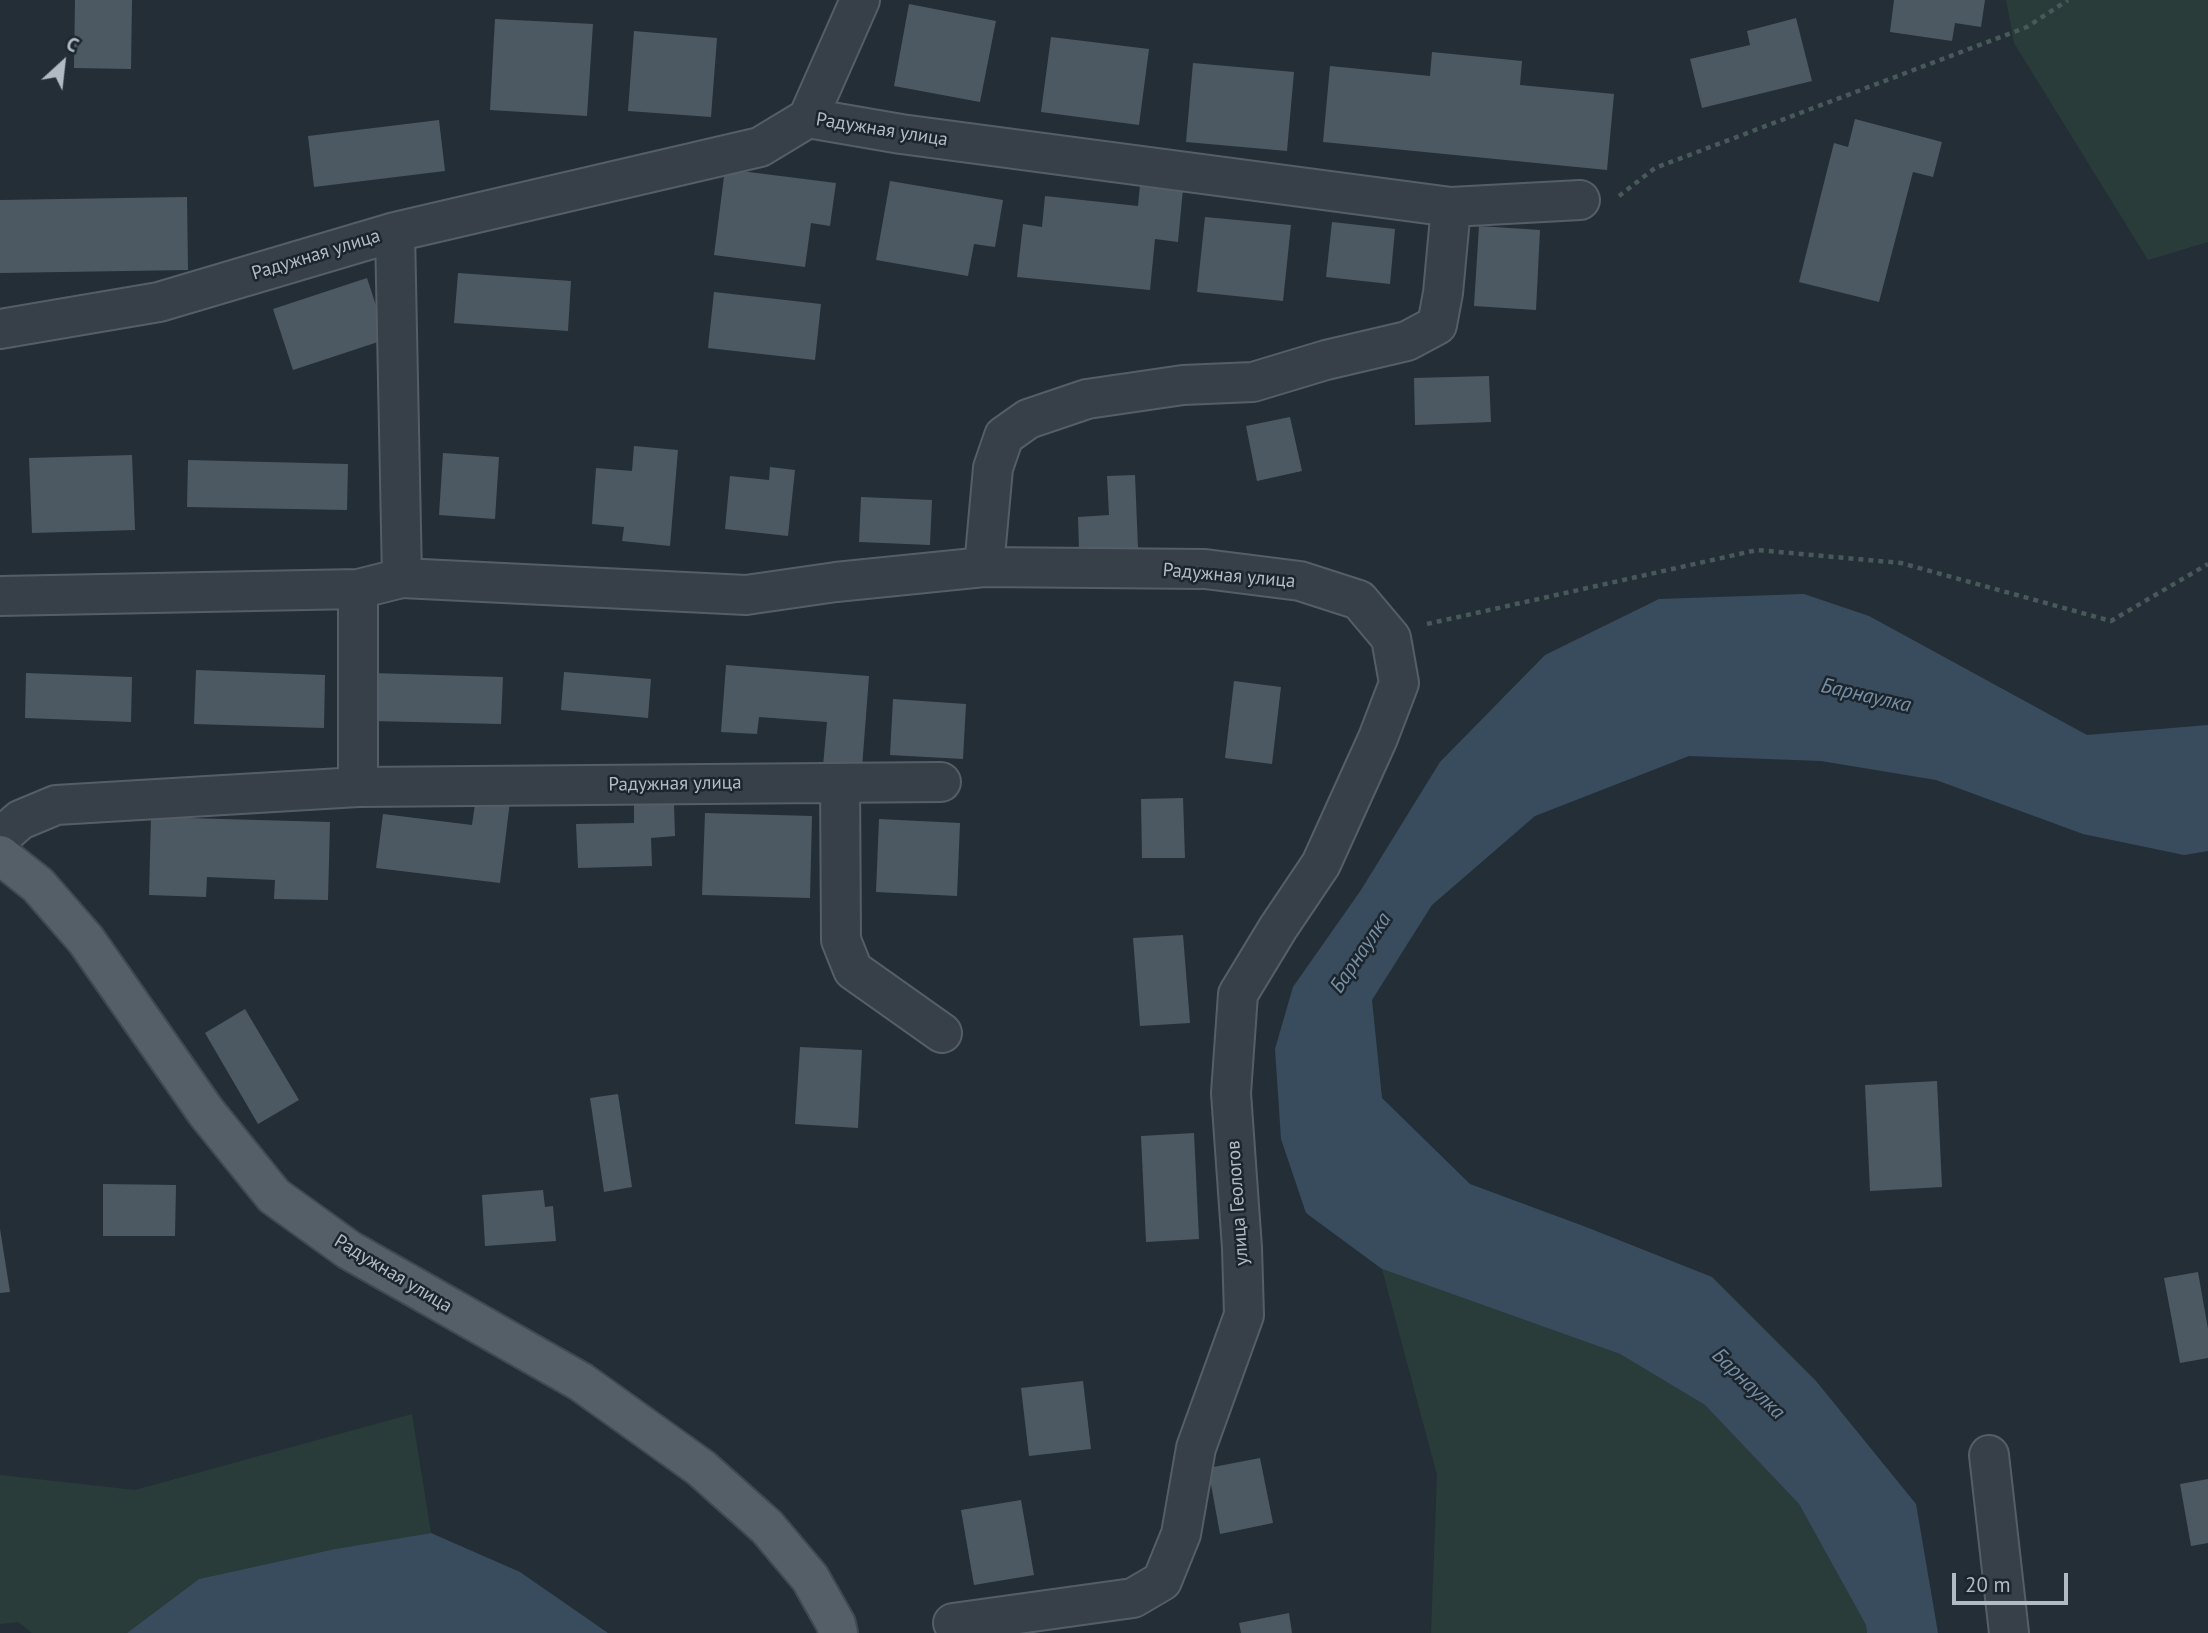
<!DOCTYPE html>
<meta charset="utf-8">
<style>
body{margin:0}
#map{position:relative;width:2208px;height:1633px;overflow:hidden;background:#242e37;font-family:"PT Sans",sans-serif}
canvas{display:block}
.north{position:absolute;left:28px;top:28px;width:70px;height:70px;-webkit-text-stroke:5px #1c252d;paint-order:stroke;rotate:27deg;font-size:19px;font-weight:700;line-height:28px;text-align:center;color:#b2bbc4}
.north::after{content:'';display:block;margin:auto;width:24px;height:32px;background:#b2bbc4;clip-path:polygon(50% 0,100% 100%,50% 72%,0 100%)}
.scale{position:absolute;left:1952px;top:1573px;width:116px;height:32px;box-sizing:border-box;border:4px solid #b2bbc4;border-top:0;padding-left:9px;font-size:21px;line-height:24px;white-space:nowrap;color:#b2bbc4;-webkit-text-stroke:5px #1c252d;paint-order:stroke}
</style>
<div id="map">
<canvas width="2208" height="1633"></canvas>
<div class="north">С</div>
<div class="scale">20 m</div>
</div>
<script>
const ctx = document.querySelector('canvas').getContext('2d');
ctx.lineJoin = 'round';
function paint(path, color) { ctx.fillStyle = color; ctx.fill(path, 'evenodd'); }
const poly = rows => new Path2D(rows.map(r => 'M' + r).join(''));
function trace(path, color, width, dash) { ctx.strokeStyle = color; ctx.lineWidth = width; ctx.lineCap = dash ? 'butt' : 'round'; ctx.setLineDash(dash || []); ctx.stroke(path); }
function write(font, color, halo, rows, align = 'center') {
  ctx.font = font + ' "PT Sans",sans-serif'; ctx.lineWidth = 5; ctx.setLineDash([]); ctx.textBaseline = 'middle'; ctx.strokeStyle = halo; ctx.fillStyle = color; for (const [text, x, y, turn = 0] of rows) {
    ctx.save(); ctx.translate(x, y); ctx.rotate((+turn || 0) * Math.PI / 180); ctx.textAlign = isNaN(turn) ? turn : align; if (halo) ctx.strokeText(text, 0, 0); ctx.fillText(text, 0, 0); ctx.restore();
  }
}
paint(poly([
 [2006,0,2208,0,2208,242,2148,260,2014,43],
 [1382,1269,1620,1354,1705,1405,1799,1504,1866,1625,1867,1633,1431,1633,1437,1475],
 [412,1414,431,1533,335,1549,199,1579,127,1633,32,1633,18,1622,0,1624,0,1475,135,1490]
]), '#293c3a');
paint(poly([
 [1804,594,1869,616,2087,735,2208,725,2208,851,2184,855,2083,834,1936,780,1821,761,1689,756,1535,816,1432,905,1372,1000,1382,1098,1470,1184,1586,1227,1712,1277,1816,1381,1916,1504,1938,1633,1867,1633,1866,1625,1799,1504,1705,1405,1620,1354,1382,1269,1306,1213,1281,1139,1275,1049,1293,987,1361,890,1440,762,1545,655,1659,599],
 [431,1533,520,1572,608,1633,127,1633,199,1579,335,1549]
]), '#394c5d');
paint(poly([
 [75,0,132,0,131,69,74,68],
 [1894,0,1985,0,1981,27,1955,23,1952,41,1890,32],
 [909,4,996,21,980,102,894,86],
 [1796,18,1812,81,1702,108,1690,59,1750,45,1747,31],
 [495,19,593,24,587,116,490,110],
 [634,31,717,38,711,117,628,111],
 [1051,37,1149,49,1139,125,1041,112],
 [1432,52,1522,61,1520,85,1614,94,1607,170,1323,142,1330,66,1430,76],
 [1193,63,1294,72,1287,151,1186,142],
 [1855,119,1942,142,1933,177,1913,172,1879,302,1799,282,1834,143,1848,147],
 [439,120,445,171,314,187,308,136],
 [725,169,836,183,830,226,811,223,805,267,714,255],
 [890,181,1003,200,995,247,974,244,968,276,876,260],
 [1140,185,1183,189,1178,242,1155,239,1150,290,1017,277,1023,224,1042,227,1045,196,1138,206],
 [187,197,188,270,0,273,0,200],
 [1205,217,1291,225,1283,301,1197,292],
 [1332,222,1395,229,1390,284,1326,277],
 [1479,226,1540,230,1536,310,1474,306],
 [458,273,571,281,568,331,454,323],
 [367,278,387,339,293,370,273,309],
 [714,292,821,304,815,360,708,348],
 [1489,376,1491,422,1415,425,1414,378],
 [1290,417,1302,471,1257,481,1246,426],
 [634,446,678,450,670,546,622,541,624,527,592,524,596,468,632,471],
 [443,453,499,457,495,519,439,515],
 [132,455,135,530,32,533,29,458],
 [188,460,348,464,347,510,187,507],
 [770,467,795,470,788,536,725,529,730,476,769,480],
 [1135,475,1138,548,1079,549,1078,517,1109,515,1107,476],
 [861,497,932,500,930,545,859,542],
 [726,665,869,676,862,768,823,766,827,722,759,717,757,734,721,732],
 [196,670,325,675,324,728,194,724],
 [564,672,651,679,648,718,561,710],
 [26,673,132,677,131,722,25,718],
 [372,673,503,677,501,724,371,721],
 [1234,681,1281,687,1272,764,1225,758],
 [893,699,966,704,963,759,890,755],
 [476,797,510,801,500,883,376,868,383,814,472,825],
 [1183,798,1185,858,1142,858,1141,799],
 [674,804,675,836,651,838,652,866,578,868,576,824,634,823,634,805],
 [705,813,812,816,810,898,702,895],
 [151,817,330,822,328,900,274,899,275,880,207,877,206,897,149,895],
 [879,819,960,823,957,896,876,892],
 [1183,935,1190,1023,1140,1026,1133,938],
 [245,1009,299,1100,258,1124,205,1033],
 [800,1047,862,1050,858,1128,795,1124],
 [1937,1081,1942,1187,1870,1191,1865,1085],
 [618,1094,632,1187,604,1192,590,1098],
 [1194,1133,1199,1239,1146,1242,1141,1136],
 [103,1184,176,1185,175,1236,103,1236],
 [543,1190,545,1207,553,1206,556,1241,485,1246,482,1195],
 [0,1229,10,1292,0,1293],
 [2198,1272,2208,1329,2208,1358,2180,1363,2164,1278],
 [1083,1381,1091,1449,1029,1456,1021,1388],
 [1260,1458,1273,1523,1220,1534,1208,1468],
 [2208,1479,2208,1543,2191,1546,2180,1484],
 [1021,1500,1034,1575,974,1585,961,1510],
 [1289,1613,1292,1633,1241,1633,1239,1623]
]), '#4c5963');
const minor = poly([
 [808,118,860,0],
 [395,232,402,578],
 [0,329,159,302,395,232,760,147,808,118,901,134,1451,207,1580,200],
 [984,567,993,468,1004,436,1028,419,1087,399,1183,385,1253,382,1326,360,1407,341,1437,325,1443,293,1451,207],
 [0,596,358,589,402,578,746,595,836,582,984,567,1205,569,1300,581,1359,600,1391,638,1399,683,1378,738,1321,864,1278,928,1238,994,1231,1093,1242,1248,1244,1315,1196,1448,1181,1534,1162,1581,1133,1598,953,1623],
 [840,783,841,940,853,970,942,1033],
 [358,787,358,589],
 [0,838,20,820,56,805,358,787,941,782],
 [1989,1455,2009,1633]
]);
const major = poly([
 [0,855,38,885,86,940,206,1112,274,1196,349,1250,581,1382,701,1468,767,1527,810,1578,836,1624,838,1633]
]);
trace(minor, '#555e66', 42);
trace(major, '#404951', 42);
trace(poly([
 [1619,196,1655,168,2027,27,2068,0],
 [1427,624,1757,550,1901,563,2111,621,2208,564]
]), '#475959', 4.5, [5, 5]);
trace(minor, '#374048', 38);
trace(major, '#555f68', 38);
write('19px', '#b2bbc4', '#1c252d', [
 ["Радужная улица",882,130,9],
 ["Радужная улица",316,255,-17],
 ["Радужная улица",1229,576,5],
 ["Радужная улица",675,784,-1],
 ["улица Геологов",1238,1203,-94],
 ["Радужная улица",393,1274,31]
]);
write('italic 21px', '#768fa4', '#1c252d', [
 ["Барнаулка",1866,696,13],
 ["Барнаулка",1361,953,-56],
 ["Барнаулка",1748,1384,44]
]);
</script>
